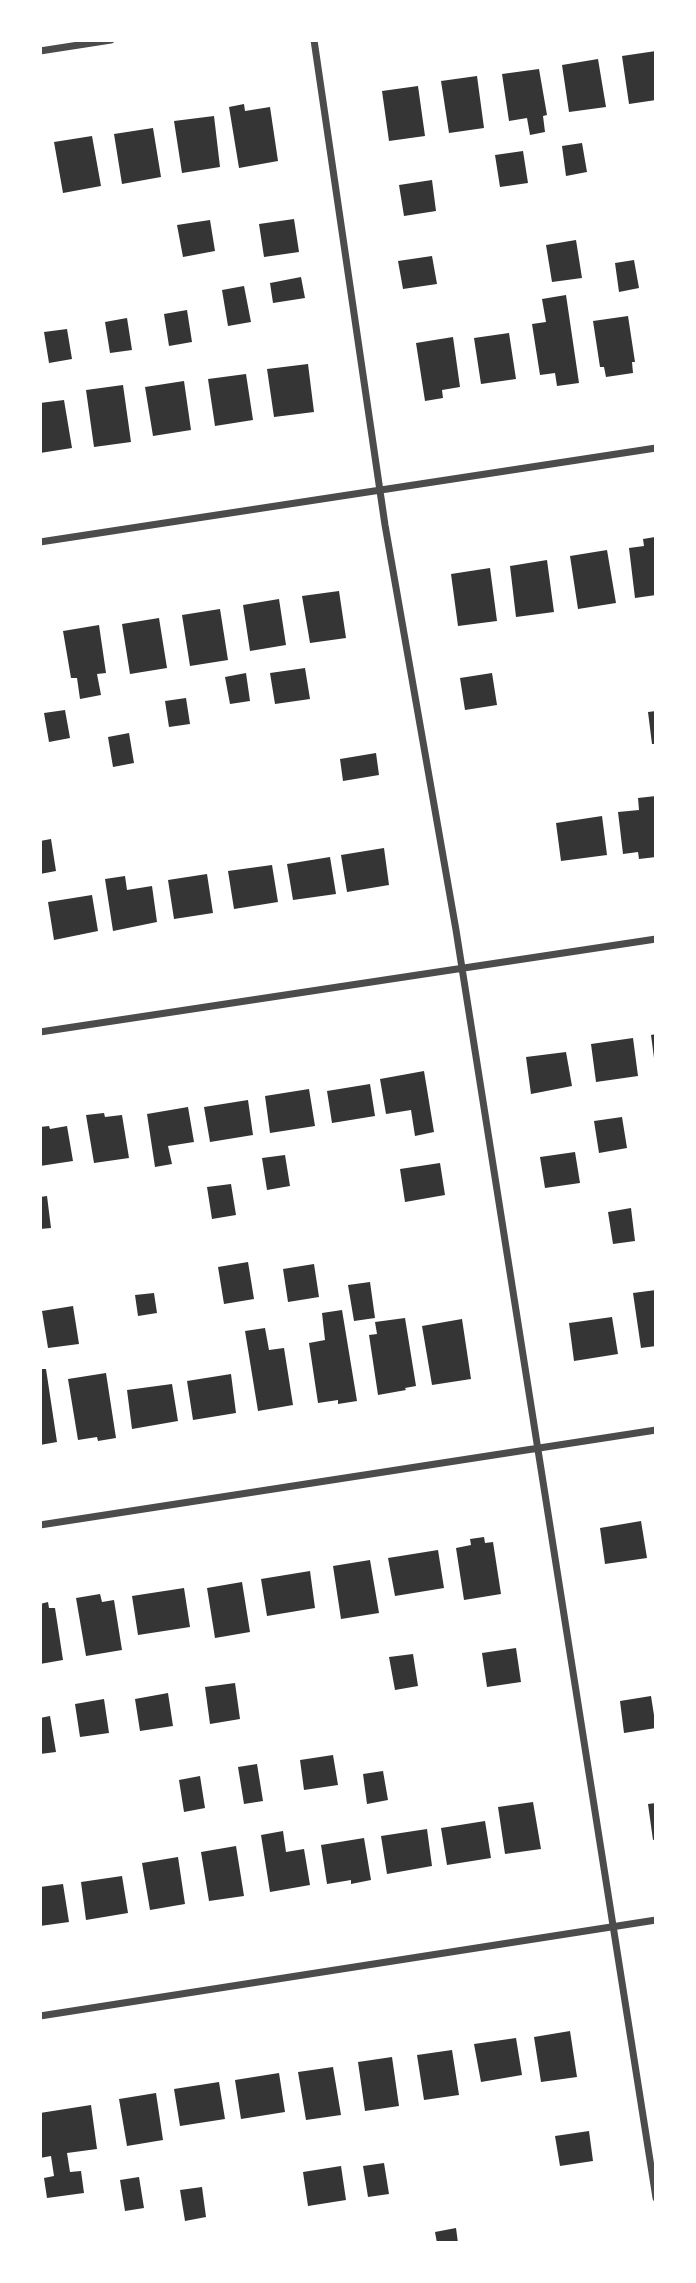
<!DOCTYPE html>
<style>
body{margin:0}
#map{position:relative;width:696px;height:2283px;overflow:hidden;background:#fff;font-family:Lato,sans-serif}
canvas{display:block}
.frame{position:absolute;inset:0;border:42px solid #fff;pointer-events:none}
</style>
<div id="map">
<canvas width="696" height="2283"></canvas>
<div class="frame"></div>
</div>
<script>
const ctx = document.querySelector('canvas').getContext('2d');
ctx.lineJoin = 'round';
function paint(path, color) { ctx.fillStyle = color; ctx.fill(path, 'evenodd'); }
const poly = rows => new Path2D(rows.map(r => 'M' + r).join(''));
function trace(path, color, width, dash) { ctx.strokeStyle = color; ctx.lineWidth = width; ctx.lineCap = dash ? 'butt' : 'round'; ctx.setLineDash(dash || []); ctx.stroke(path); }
paint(poly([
 [656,51,656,100,629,104,622,56],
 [598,59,606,107,569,112,562,65],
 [539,69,547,115,543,116,545,132,530,135,527,118,509,121,502,74],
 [477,76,484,128,449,133,441,81],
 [418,86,425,136,389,141,382,91],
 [244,104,245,111,270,107,278,161,239,168,229,107],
 [214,116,220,167,182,173,174,121],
 [153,128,161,177,122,184,114,134],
 [92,136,101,186,63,193,54,142],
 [582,143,587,172,566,176,562,146],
 [523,151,528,183,500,187,495,155],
 [432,180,436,211,404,216,399,185],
 [294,219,299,252,264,257,259,224],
 [210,220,215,251,183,257,177,225],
 [576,240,582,278,552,282,546,245],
 [432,256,437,284,403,289,398,261],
 [634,260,639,288,619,292,615,263],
 [301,277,305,298,273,303,270,283],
 [244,286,251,322,228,326,222,290],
 [566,295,579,383,557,386,555,373,540,375,532,324,546,322,542,299],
 [187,310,192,342,169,346,164,314],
 [628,316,635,362,632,362,633,373,606,377,604,367,600,367,593,321],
 [127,318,132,350,110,353,105,322],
 [67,329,72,359,49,363,44,332],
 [509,333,516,379,481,384,474,338],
 [453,337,460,387,442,390,443,398,425,401,416,343],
 [308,364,314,412,274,417,267,369],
 [246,374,253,420,215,426,208,379],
 [184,381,191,430,153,436,145,387],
 [123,385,131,442,94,447,86,390],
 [64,400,72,448,40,453,40,403],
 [655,537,656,595,635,598,629,548,644,546,643,539],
 [607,550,616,603,578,609,570,556],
 [547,560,554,612,516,617,510,566],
 [490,568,497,621,458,626,451,574],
 [339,591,346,638,310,643,302,596],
 [279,599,286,645,250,651,243,605],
 [220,609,228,660,190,666,182,615],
 [159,618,167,668,130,674,122,624],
 [99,625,106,673,97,674,101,695,80,699,77,678,71,678,63,631],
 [305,668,310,699,275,704,270,673],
 [246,673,250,701,230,704,225,677],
 [492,673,497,705,465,710,460,678],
 [186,698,190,724,169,727,165,701],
 [65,710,70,738,49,742,44,713],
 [656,711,656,744,652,744,648,712],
 [129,733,134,763,113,767,108,737],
 [376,753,379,775,343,781,340,759],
 [656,796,656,857,639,859,638,852,623,854,618,812,639,810,638,798],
 [602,816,607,855,561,861,556,823],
 [51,839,56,871,40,874,40,841],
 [384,848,389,885,347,892,341,855],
 [330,857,336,894,293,900,287,864],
 [272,865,278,902,234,909,228,871],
 [207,874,213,913,174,919,168,880],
 [125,876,127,890,152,886,157,922,113,931,105,879],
 [92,895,98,931,54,940,48,902],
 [656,1034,656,1058,654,1058,651,1035],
 [633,1038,638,1076,596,1082,591,1044],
 [566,1052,572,1086,531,1094,526,1057],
 [424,1071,434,1132,415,1136,411,1110,386,1114,380,1079],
 [370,1084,375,1116,332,1123,327,1091],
 [309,1089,315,1126,270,1133,265,1096],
 [248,1100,253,1135,210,1142,204,1107],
 [188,1107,194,1142,168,1146,172,1164,155,1167,147,1114],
 [104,1113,105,1117,122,1115,129,1158,94,1163,86,1115],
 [622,1117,627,1148,599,1153,594,1121],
 [49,1126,50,1129,67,1126,73,1161,40,1166,40,1127],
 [575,1152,580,1183,545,1188,540,1157],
 [285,1155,290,1186,267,1190,262,1158],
 [440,1163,445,1195,405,1202,400,1169],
 [231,1184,236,1215,212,1219,207,1187],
 [47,1196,51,1228,40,1229,40,1197],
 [631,1208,635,1241,613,1244,608,1212],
 [248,1262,254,1299,224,1304,218,1267],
 [314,1264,319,1297,288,1302,283,1269],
 [370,1282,375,1318,354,1321,348,1285],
 [656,1290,656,1346,641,1348,633,1293],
 [154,1293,157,1313,138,1316,135,1295],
 [73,1306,79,1344,48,1348,42,1311],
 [342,1310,357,1401,338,1404,338,1400,318,1403,309,1343,325,1340,322,1313],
 [612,1317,618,1354,574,1361,569,1323],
 [405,1318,416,1386,405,1388,406,1390,378,1395,369,1335,377,1334,375,1322],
 [462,1319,471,1379,432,1385,422,1326],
 [265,1328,269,1350,284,1348,293,1405,258,1411,245,1331],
 [40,1369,46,1369,57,1442,40,1445],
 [106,1373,116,1438,98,1441,97,1437,78,1440,68,1379],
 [231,1374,236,1413,193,1420,187,1381],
 [172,1384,178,1421,132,1429,127,1390],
 [641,1521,647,1558,605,1564,600,1528],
 [484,1537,485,1543,493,1542,501,1594,464,1600,456,1548,471,1545,470,1539],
 [438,1550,444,1588,395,1596,388,1558],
 [370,1560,379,1613,341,1619,333,1566],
 [310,1571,315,1608,267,1616,261,1579],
 [242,1582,250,1632,215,1638,207,1588],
 [184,1588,190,1627,138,1635,132,1596],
 [100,1594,102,1602,114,1600,122,1650,86,1656,76,1598],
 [48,1602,49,1608,55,1608,63,1660,40,1664,40,1604],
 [516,1648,521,1682,487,1687,482,1653],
 [413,1654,418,1686,395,1690,389,1657],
 [235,1683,240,1719,210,1724,205,1687],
 [168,1693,173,1726,140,1731,135,1699],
 [651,1696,656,1728,624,1733,620,1701],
 [104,1699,109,1733,80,1737,75,1704],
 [50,1716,56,1752,40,1754,40,1718],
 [333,1755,338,1785,304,1790,300,1760],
 [257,1764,263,1801,244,1804,238,1767],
 [383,1771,388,1800,367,1804,363,1774],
 [200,1776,205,1808,184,1812,179,1780],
 [533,1802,541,1849,505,1854,498,1807],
 [656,1803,656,1839,653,1840,648,1804],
 [485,1821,491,1858,447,1865,441,1828],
 [427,1829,432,1866,387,1874,381,1836],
 [283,1831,286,1852,304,1849,310,1885,270,1892,261,1835],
 [364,1838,371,1880,351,1884,351,1880,327,1884,321,1845],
 [236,1846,244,1896,209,1901,201,1852],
 [178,1857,185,1904,150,1910,142,1863],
 [122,1876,128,1913,86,1920,81,1882],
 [63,1884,69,1922,40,1926,40,1887],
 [570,2031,577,2077,541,2082,534,2037],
 [516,2038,522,2075,481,2082,474,2044],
 [452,2050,459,2095,424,2100,417,2055],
 [392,2057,399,2106,365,2111,358,2062],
 [333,2067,341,2115,306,2120,298,2072],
 [279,2073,285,2112,241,2119,235,2080],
 [219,2082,225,2119,180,2126,174,2089],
 [156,2093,163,2140,127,2146,119,2099],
 [91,2105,97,2149,67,2153,70,2172,81,2171,84,2193,47,2198,44,2178,54,2176,51,2156,40,2158,40,2113],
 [589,2131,593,2161,560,2166,555,2136],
 [384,2163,389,2194,368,2197,363,2166],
 [341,2166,346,2200,308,2206,303,2172],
 [139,2177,144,2208,125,2211,120,2180],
 [202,2187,206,2217,185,2221,180,2190],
 [456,2228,458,2243,437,2243,435,2232]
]), '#353535');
trace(poly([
 [314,40,385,525,456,930,656,2198],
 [40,51,111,40],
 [40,542,656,448],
 [40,1032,656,939],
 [40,1525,656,1430],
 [40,2016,656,1920]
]), '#4c4c4c', 7);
</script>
